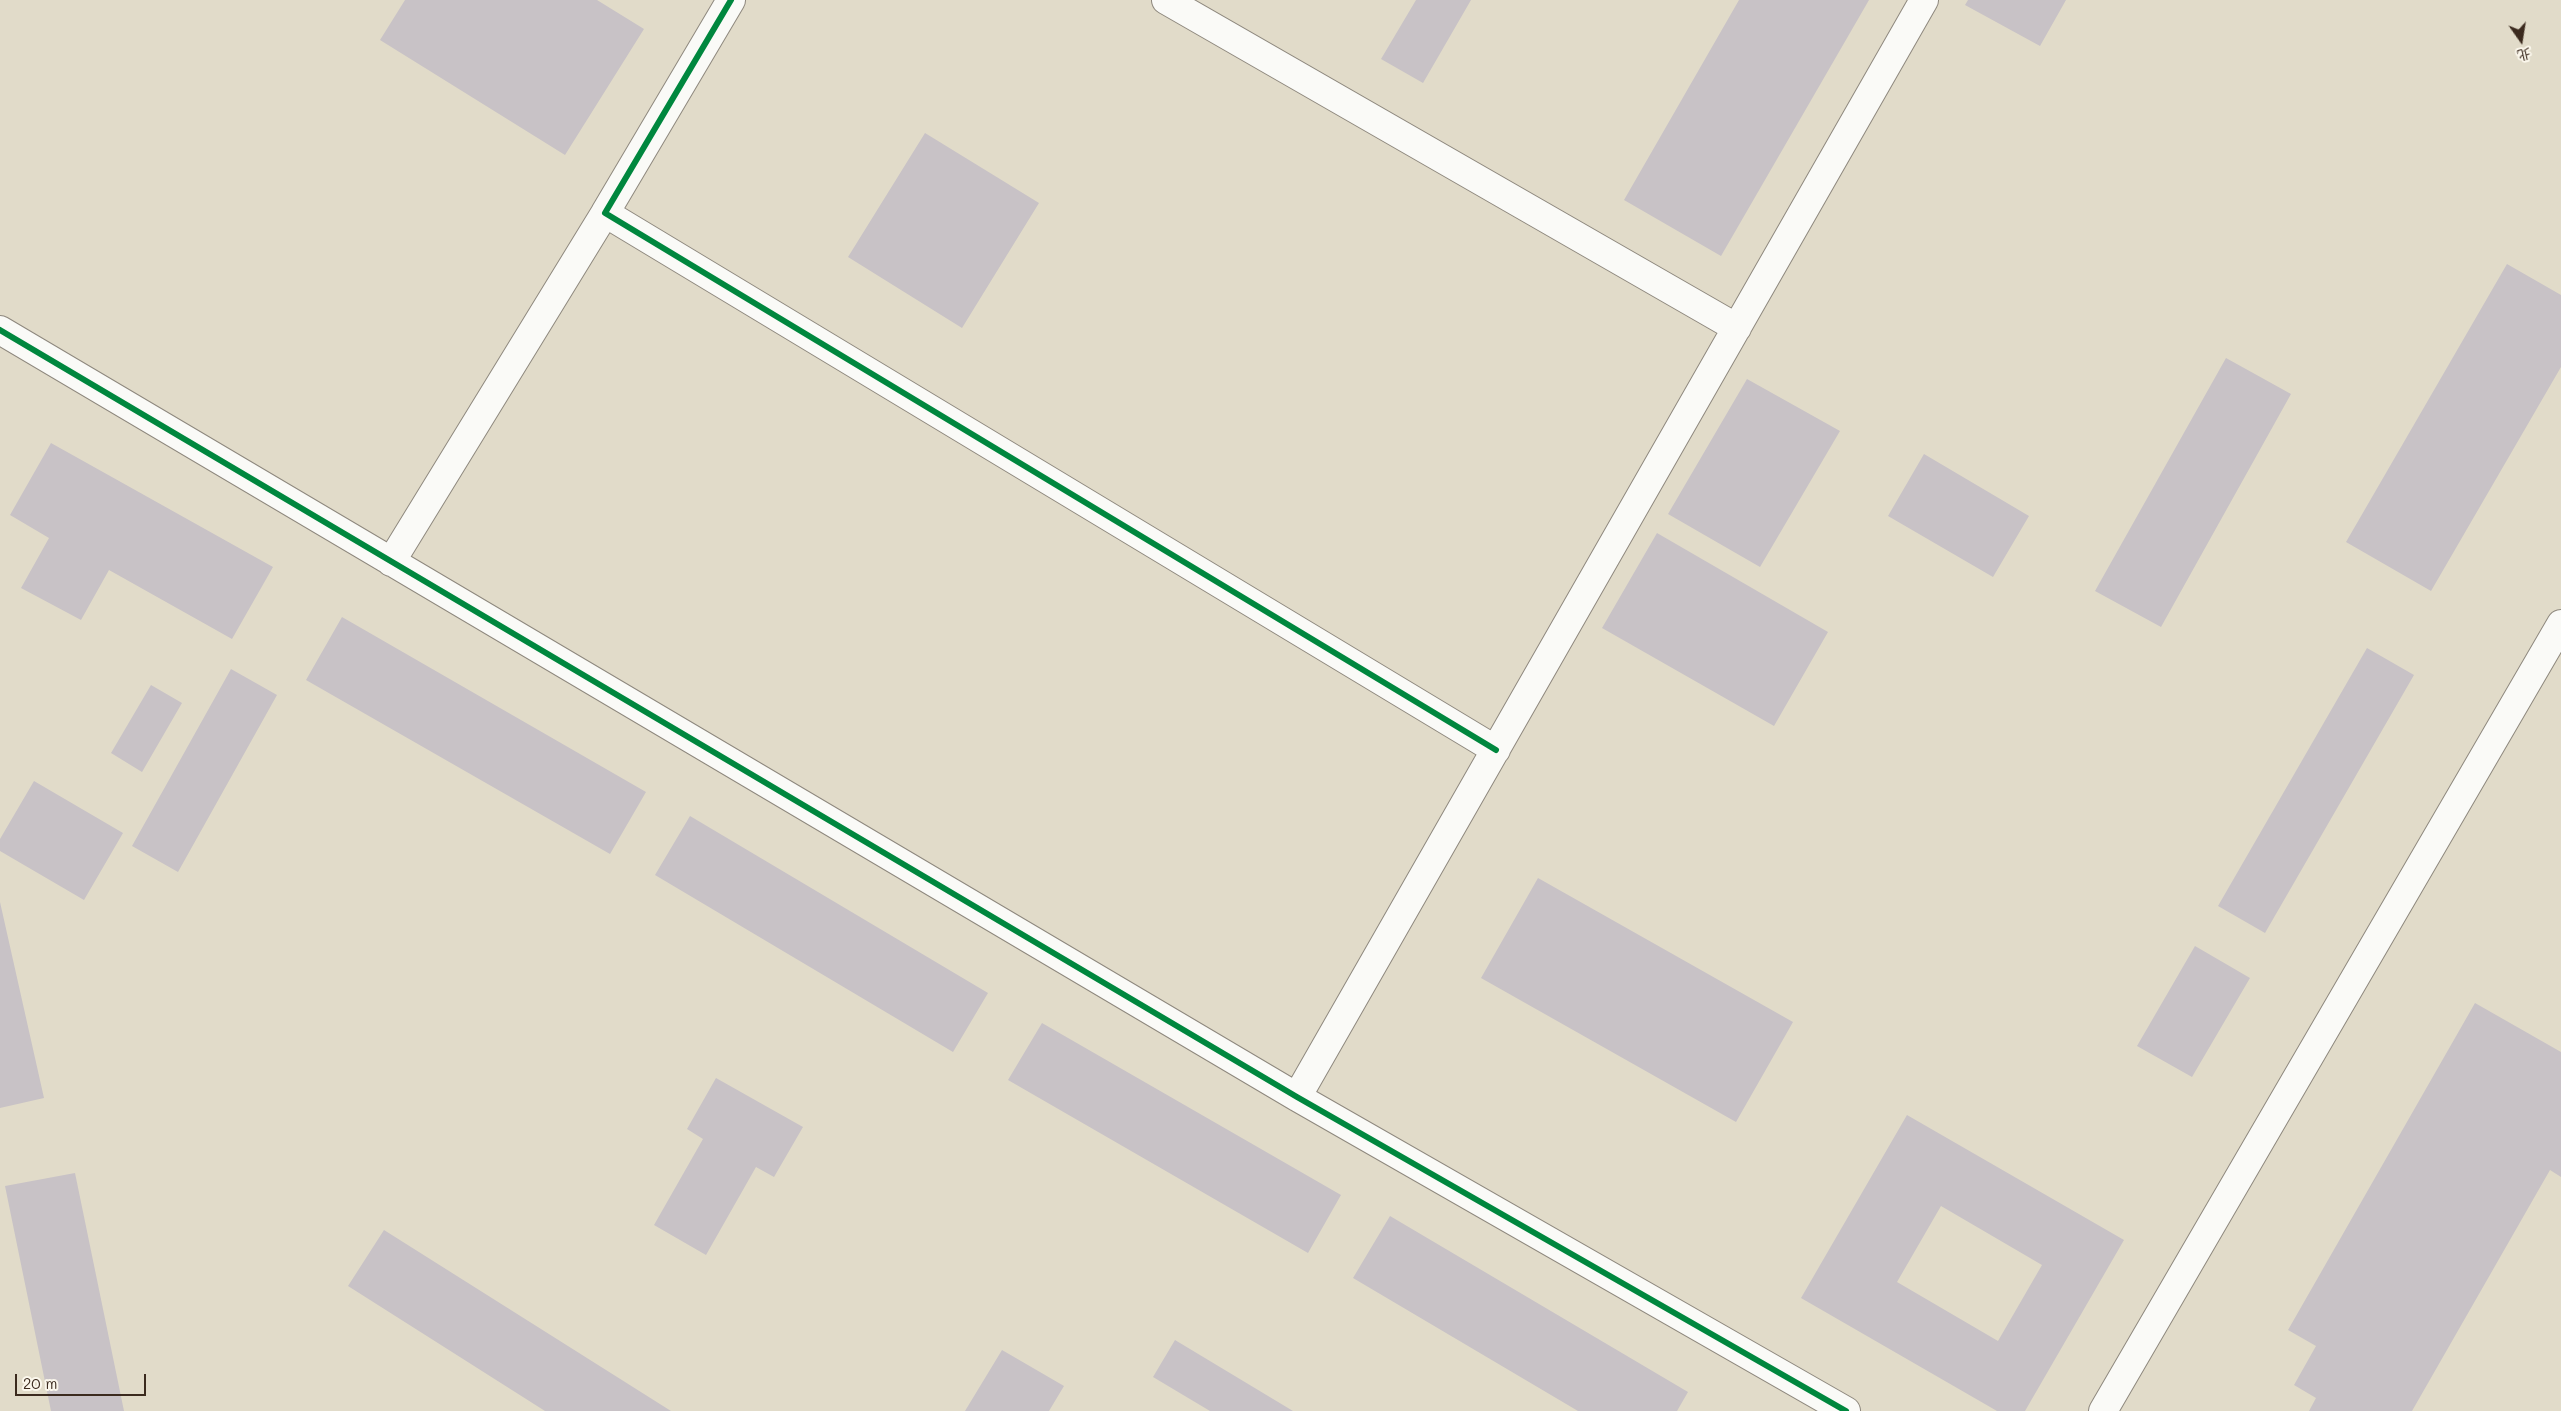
<!DOCTYPE html>
<meta charset="utf-8">
<style>
body{margin:0}
#map{position:relative;width:2561px;height:1411px;overflow:hidden;background:#e1dbc9;font-family:Mali,"LXGW WenKai TC",sans-serif}
canvas{display:block}
.north{position:absolute;left:2496px;top:15px;width:50px;height:50px;-webkit-text-stroke:4px #fbf7ec;paint-order:stroke;rotate:167deg;font-size:14px;font-weight:700;line-height:20px;text-align:center;color:#3b2a1e}
.north::after{content:'';display:block;margin:auto;width:18px;height:22px;background:#3b2a1e;clip-path:polygon(50% 0,100% 100%,50% 72%,0 100%)}
.scale{position:absolute;left:15px;top:1374px;width:131px;height:22px;box-sizing:border-box;border:2px solid #3b2a1e;border-top:0;padding-left:6px;font-size:15px;line-height:18px;white-space:nowrap;color:#3b2a1e;-webkit-text-stroke:4px #fbf7ec;paint-order:stroke}
</style>
<div id="map">
<canvas width="2561" height="1411"></canvas>
<div class="north">北</div>
<div class="scale">20 m</div>
</div>
<script>
const ctx = document.querySelector('canvas').getContext('2d');
ctx.lineJoin = 'round';
function paint(path, color) { ctx.fillStyle = color; ctx.fill(path, 'evenodd'); }
const poly = rows => new Path2D(rows.map(r => 'M' + r).join(''));
function trace(path, color, width, dash) { ctx.strokeStyle = color; ctx.lineWidth = width; ctx.lineCap = dash ? 'butt' : 'round'; ctx.setLineDash(dash || []); ctx.stroke(path); }
paint(poly([
 [405,0,597,0,644,29,565,155,380,40],
 [1416,0,1471,0,1423,83,1381,59],
 [1739,0,1869,0,1721,256,1624,200],
 [1968,0,2066,0,2040,46,1965,5],
 [925,133,1039,203,962,328,848,257],
 [2507,264,2561,295,2561,367,2431,591,2346,542],
 [2226,358,2291,394,2161,627,2095,591],
 [1747,379,1840,431,1760,567,1668,514],
 [51,443,273,567,232,639,109,570,81,620,21,588,49,538,10,515],
 [1924,454,2029,516,1993,577,1888,516],
 [1657,533,1828,632,1774,726,1602,628],
 [342,617,646,792,610,854,306,680],
 [2367,648,2414,675,2265,933,2218,906],
 [231,669,277,695,178,872,132,846],
 [151,685,182,703,142,772,111,753],
 [34,781,123,833,84,900,0,851,0,839],
 [690,816,988,993,953,1052,655,875],
 [1538,878,1793,1022,1736,1122,1481,978],
 [0,902,44,1098,0,1108],
 [2195,946,2250,978,2192,1077,2137,1046],
 [2475,1003,2561,1052,2561,1177,2550,1170,2412,1411,2309,1411,2316,1398,2294,1385,2316,1346,2288,1330],
 [1042,1023,1341,1195,1308,1253,1008,1080],
 [716,1078,803,1127,774,1177,756,1167,706,1255,654,1225,703,1139,687,1129],
 [1907,1115,2124,1240,2025,1411,1997,1411,1801,1298],
 [1941,1206,2042,1265,1998,1341,1897,1282],
 [75,1173,124,1411,51,1411,5,1186],
 [1390,1216,1688,1392,1677,1411,1578,1411,1353,1278],
 [384,1230,671,1411,545,1411,348,1286],
 [1175,1340,1293,1411,1210,1411,1153,1377],
 [1002,1350,1064,1386,1049,1411,965,1411]
]), '#c8c2c6');
const minor = poly([
 [731,0,605,213,1496,750],
 [1166,0,1737,328],
 [0,330,1297,1097,1846,1411],
 [391,562,605,213],
 [1297,1097,1924,0],
 [2103,1411,2561,624]
]);
trace(minor, '#8e887e', 30);
trace(minor, '#fafaf7', 28);
trace(poly([
 [731,0,605,213,1496,750],
 [0,330,1297,1097,1846,1411]
]), '#00873e', 6);
</script>
